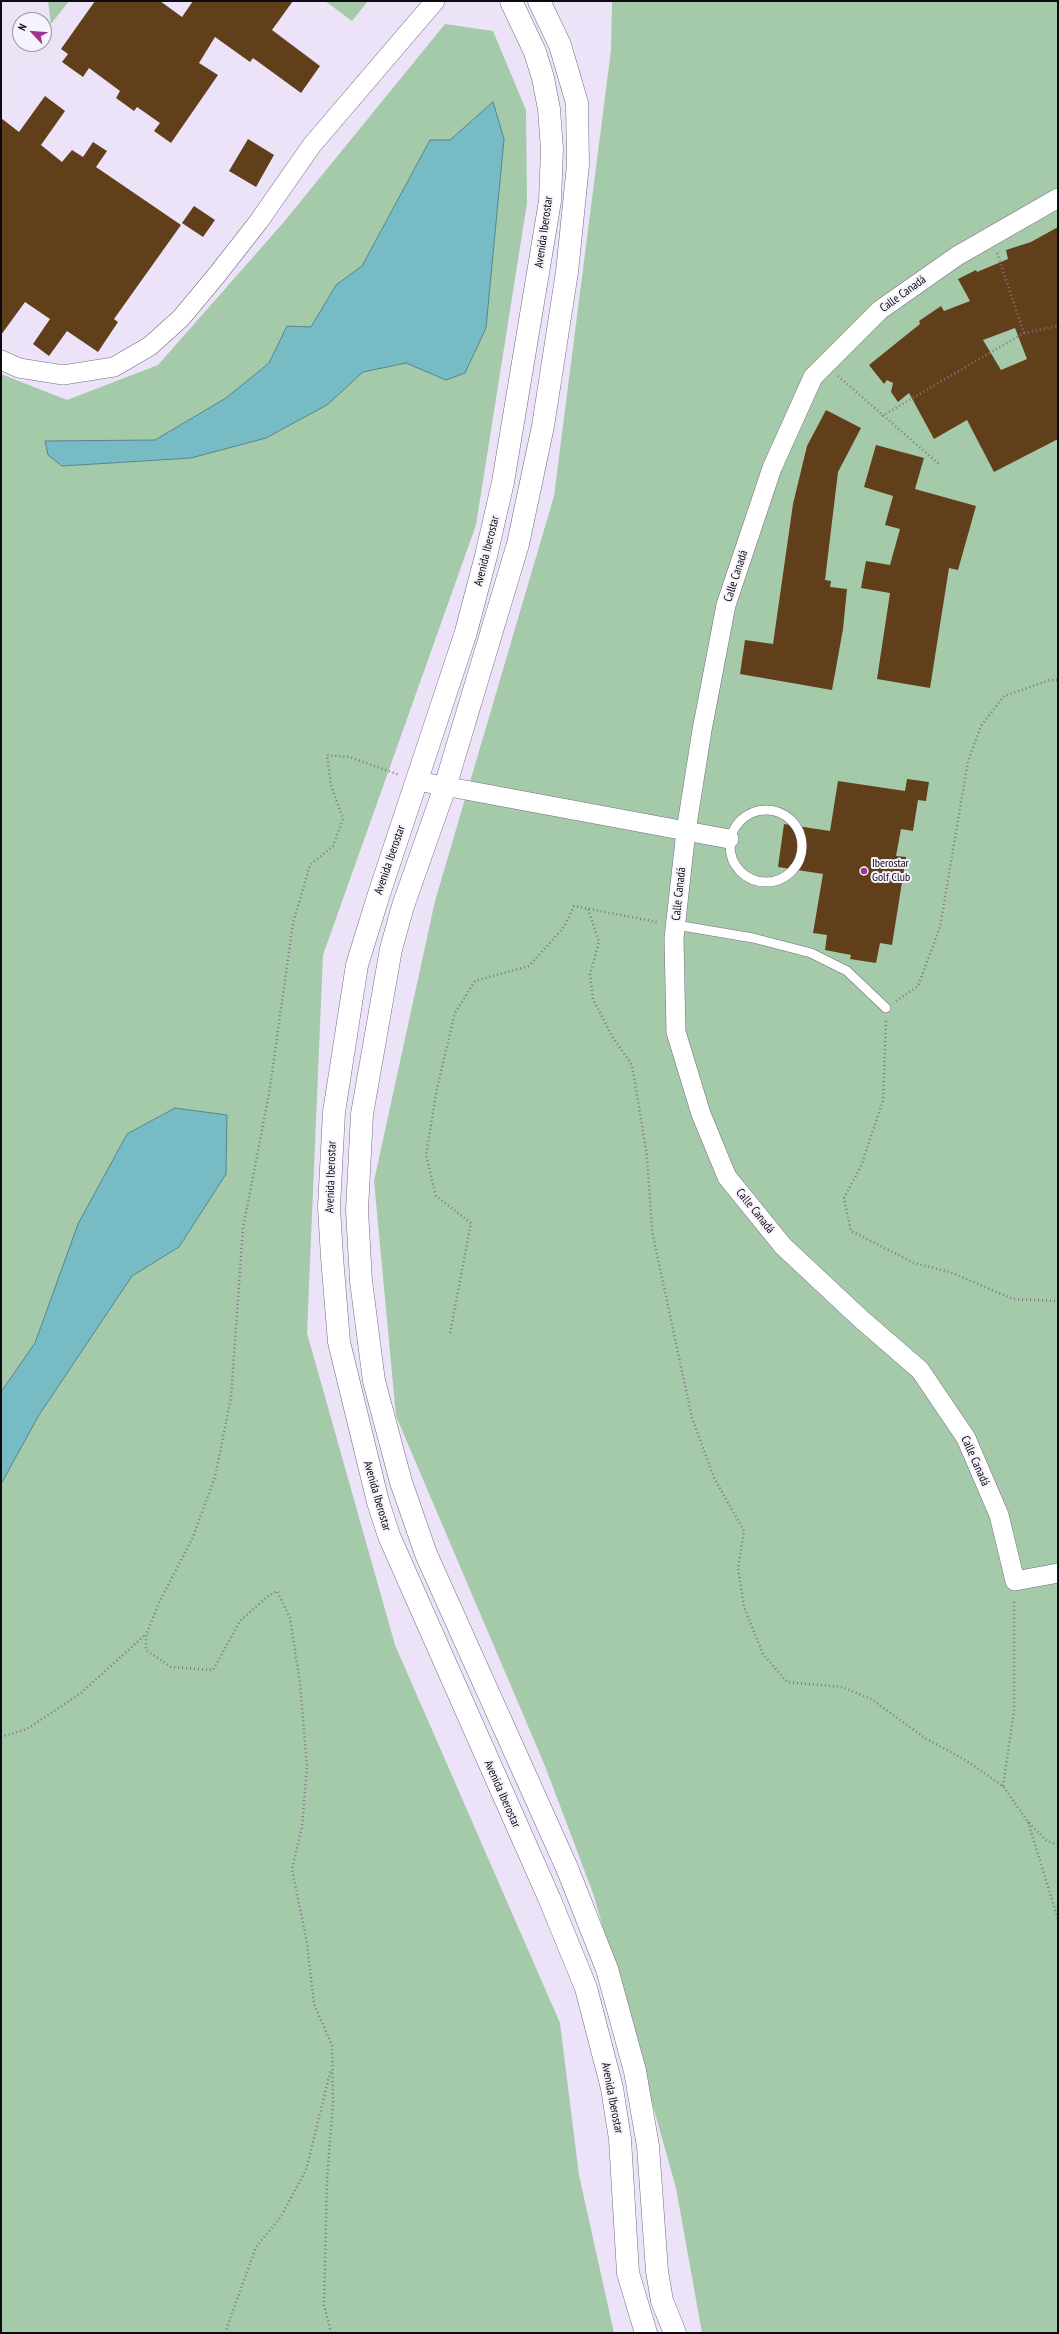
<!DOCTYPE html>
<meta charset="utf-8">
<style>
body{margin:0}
#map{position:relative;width:1059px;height:2334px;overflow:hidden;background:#ece3f9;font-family:"PT Sans Narrow",sans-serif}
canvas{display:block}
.frame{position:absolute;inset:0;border:2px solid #0d0a11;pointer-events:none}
.north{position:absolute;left:12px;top:12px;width:40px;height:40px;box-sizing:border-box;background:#f7f3fc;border:1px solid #99969e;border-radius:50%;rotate:296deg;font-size:11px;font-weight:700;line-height:16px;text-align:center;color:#0d0a11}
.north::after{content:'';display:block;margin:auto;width:14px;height:18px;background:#a03393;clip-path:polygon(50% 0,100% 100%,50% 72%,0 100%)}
</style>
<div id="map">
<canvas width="1059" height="2334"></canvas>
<div class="frame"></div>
<div class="north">N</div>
</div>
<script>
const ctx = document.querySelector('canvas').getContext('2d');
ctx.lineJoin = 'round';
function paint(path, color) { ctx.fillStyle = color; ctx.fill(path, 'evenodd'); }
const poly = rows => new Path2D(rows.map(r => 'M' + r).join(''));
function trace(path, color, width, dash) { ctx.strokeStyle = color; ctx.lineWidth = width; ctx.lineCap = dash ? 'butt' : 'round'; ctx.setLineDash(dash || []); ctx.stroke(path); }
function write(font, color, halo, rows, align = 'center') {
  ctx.font = font + ' "PT Sans Narrow",sans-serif'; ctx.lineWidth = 4; ctx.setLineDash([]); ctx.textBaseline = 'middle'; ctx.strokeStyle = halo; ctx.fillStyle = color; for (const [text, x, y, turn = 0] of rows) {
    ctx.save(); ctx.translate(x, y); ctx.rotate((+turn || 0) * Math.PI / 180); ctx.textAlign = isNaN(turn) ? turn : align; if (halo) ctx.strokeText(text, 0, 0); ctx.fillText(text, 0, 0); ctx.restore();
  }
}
paint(poly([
 [48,1,69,1,51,24],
 [325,1,368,1,352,21],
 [612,1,1058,1,1058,2333,702,2333,676,2188,594,1896,545,1766,396,1416,374,1181,435,901,554,496,611,50],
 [445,24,493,31,526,110,527,203,476,525,323,955,307,1333,395,1645,560,2023,579,2175,614,2333,1,2333,1,374,67,400,158,365,283,223]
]), '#a5caa9');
const water = poly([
 [493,102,504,139,486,328,465,373,446,380,406,363,363,372,327,405,266,438,191,458,62,466,48,455,45,441,155,440,226,398,269,363,287,326,311,327,336,285,362,266,430,140,450,140,493,102],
 [175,1108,227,1115,226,1174,179,1247,132,1276,39,1415,1,1484,1,1392,35,1343,78,1224,127,1134,175,1108]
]);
paint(water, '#77bbc4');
trace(water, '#57868e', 1);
paint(poly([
 [95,1,160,1,182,17,193,1,293,1,272,30,320,66,301,93,253,58,250,62,215,37,199,63,218,75,171,143,154,131,160,123,137,107,134,111,116,98,120,91,89,68,83,77,62,62,68,54,61,49],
 [45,96,65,111,41,145,62,162,72,150,83,157,93,142,107,151,96,167,181,225,114,319,118,322,98,352,67,331,49,356,33,344,50,319,25,302,1,335,1,118,19,132],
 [248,139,274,155,256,187,229,171],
 [194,206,215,220,203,237,182,223],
 [1058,227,1058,439,994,472,967,420,934,439,909,393,898,402,891,392,893,383,887,380,884,384,869,365,920,324,919,321,941,306,944,311,970,301,958,279,976,270,977,272,1008,259,1006,250,1031,242],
 [1015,328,1027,359,1001,370,983,340],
 [826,410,861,428,838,472,825,580,831,581,830,587,847,589,843,629,832,690,740,674,745,640,773,644,793,504,807,446],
 [876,445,924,458,915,489,976,506,958,570,949,568,930,688,877,679,890,593,861,588,866,561,890,565,900,529,885,525,893,496,864,487],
 [907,779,929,782,926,801,918,800,913,831,901,829,896,856,906,857,892,945,880,943,876,963,850,959,851,955,825,950,827,935,813,933,823,874,778,867,784,824,830,831,838,781,905,791]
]), '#623f1b');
const service = poly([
 '730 846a36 36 0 1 1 72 0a36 36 0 1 1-72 0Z',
 [676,925,753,938,811,953,847,971,886,1008]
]);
const minor = poly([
 [1058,198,957,256,880,310,813,377,772,468,726,605,702,730,686,831,674,938,676,1032,701,1114,727,1177,783,1246,861,1319,920,1370,966,1438,999,1515,1015,1581,1058,1573],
 [1,360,19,368,63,375,114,367,150,346,181,318,216,276,259,221,312,145,435,1],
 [417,781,729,839]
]);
const tertiary = poly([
 [511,1,535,52,543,78,549,109,552,149,550,201,503,482,486,556,466,632,379,894,357,965,334,1112,329,1207,332,1257,339,1342,378,1502,389,1536,550,1900,586,1988,612,2088,620,2139,628,2273,646,2333],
 [539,1,560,45,577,103,578,165,567,272,543,426,518,544,445,787,403,906,391,949,362,1114,357,1210,361,1281,374,1381,401,1482,426,1554,567,1868,607,1969,635,2071,648,2146,657,2271,662,2301,675,2333]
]);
trace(service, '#746c7f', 10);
trace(minor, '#746c7f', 20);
trace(tertiary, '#746c7f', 23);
trace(poly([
 [1024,333,1058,326],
 [838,376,940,465],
 [882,416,1024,333,997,253],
 [588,909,599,942,590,975,593,999,612,1036,632,1065,647,1156,652,1231,692,1418,714,1478,744,1531,738,1568,744,1607,763,1654,787,1682,842,1687,871,1699,925,1738,967,1761,1003,1786,1028,1822,1047,1841,1058,1845],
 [896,1001,918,986,940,927,968,761,981,726,1004,696,1050,680,1058,680],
 [886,1021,883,1101,861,1166,844,1198,851,1231,914,1263,950,1272,1013,1299,1058,1301],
 [450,1333,471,1223,436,1196,426,1155,437,1088,455,1013,475,981,529,966,564,927,574,906,657,922],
 [1,1737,27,1729,81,1693,145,1635],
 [1003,1786,1014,1711,1014,1599],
 [1028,1822,1058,1919],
 [225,2333,256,2247,280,2218,306,2170,331,2069],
 [331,2333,324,2305,327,2179,333,2103,332,2045,314,2004,307,1943,292,1869,302,1827,307,1767,300,1683,290,1618,277,1591,267,1597,240,1621,213,1670,171,1667,146,1650,146,1635,159,1603,193,1537,215,1477,231,1398,243,1228,269,1094,293,923,310,865,333,846,343,819,331,785,327,755,349,757,400,775]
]), '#7e7887', 2.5, [1, 3]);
trace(service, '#fff', 9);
trace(minor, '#fff', 19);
trace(tertiary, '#fff', 22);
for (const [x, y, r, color] of [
 [864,871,4,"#a03393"]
]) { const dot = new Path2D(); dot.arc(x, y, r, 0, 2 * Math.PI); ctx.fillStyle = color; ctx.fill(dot); trace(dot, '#f7f3fc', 1.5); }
write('12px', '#0d0a11', '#f7f3fc', [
 ["Avenida Iberostar",544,232,-82],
 ["Calle Canadá",903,294,-36],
 ["Avenida Iberostar",487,551,-76],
 ["Calle Canadá",736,576,-72],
 ["Avenida Iberostar",390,860,-71],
 ["Calle Canadá",679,894,-84],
 ["Avenida Iberostar",331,1177,-88],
 ["Calle Canadá",755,1211,51],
 ["Calle Canadá",975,1461,66],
 ["Avenida Iberostar",377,1496,74],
 ["Avenida Iberostar",502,1794,66],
 ["Avenida Iberostar",612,2098,79]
]);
write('12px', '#0d0a11', '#f7f3fc', [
 ["Iberostar",872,864],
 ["Golf Club",872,878]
], 'left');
</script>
